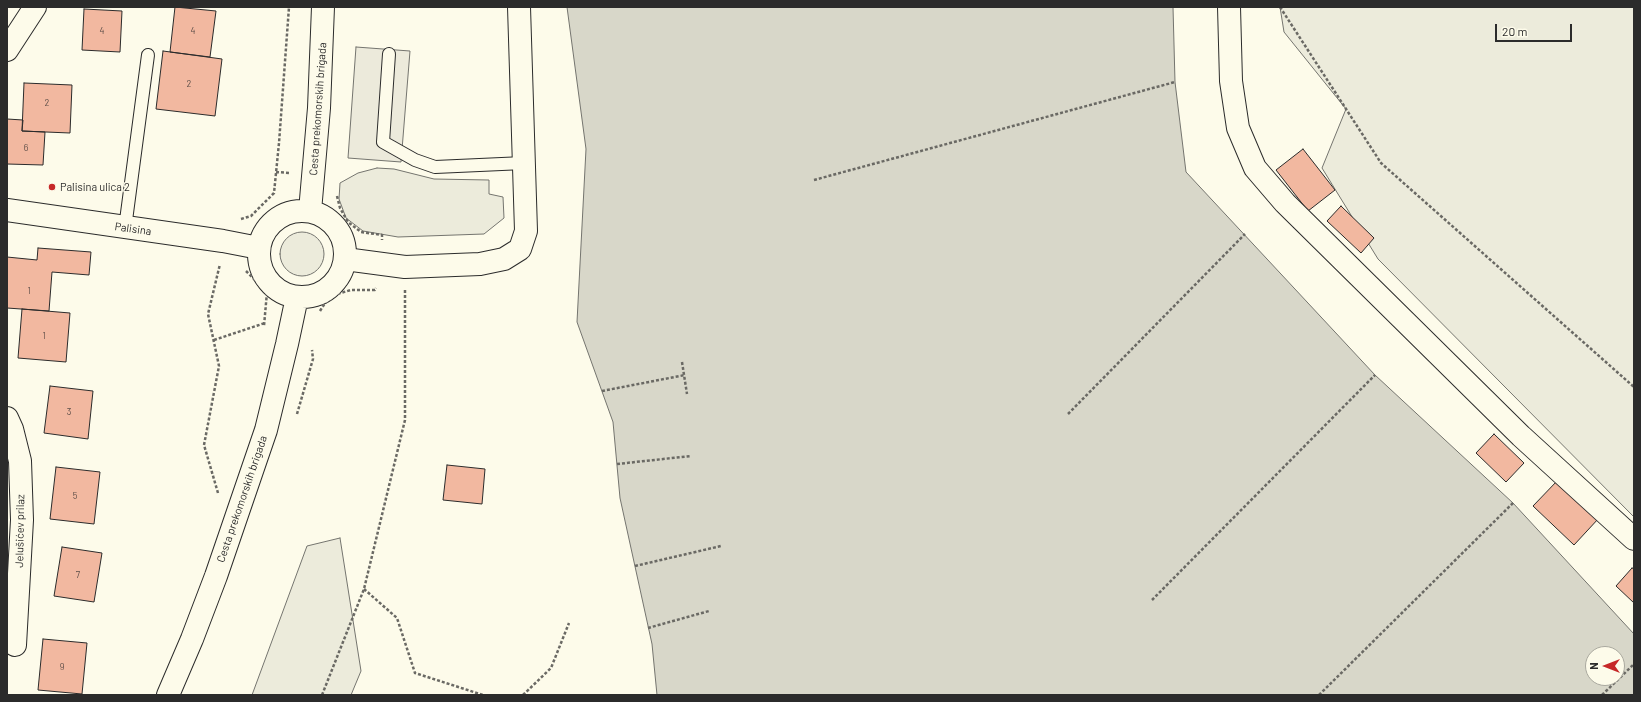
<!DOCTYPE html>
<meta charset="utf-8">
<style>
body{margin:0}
#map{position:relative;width:1641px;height:702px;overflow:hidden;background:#fdfbea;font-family:Barlow,sans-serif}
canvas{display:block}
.frame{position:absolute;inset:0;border:8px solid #2b2b2b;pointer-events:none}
.north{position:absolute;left:1585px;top:646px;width:40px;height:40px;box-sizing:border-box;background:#fdfbea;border:1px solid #a9a89e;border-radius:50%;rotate:270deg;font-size:11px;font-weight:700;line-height:16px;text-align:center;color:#2b2b2b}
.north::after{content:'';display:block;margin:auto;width:14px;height:18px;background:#c62828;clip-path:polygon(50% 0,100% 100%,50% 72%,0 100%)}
.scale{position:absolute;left:1495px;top:24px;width:77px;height:18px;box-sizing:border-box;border:2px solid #2b2b2b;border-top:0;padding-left:5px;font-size:12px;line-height:14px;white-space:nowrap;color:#2b2b2b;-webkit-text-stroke:3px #fdfbea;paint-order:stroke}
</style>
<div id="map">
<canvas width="1641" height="702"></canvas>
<div class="frame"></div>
<div class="north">N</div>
<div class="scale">20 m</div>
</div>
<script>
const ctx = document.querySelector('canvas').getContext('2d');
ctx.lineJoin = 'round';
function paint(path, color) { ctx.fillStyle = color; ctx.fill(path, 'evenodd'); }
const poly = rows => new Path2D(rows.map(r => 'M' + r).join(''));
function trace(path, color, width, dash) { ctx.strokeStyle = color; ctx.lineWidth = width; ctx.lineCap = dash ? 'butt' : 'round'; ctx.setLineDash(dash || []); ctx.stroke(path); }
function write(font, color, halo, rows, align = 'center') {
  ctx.font = font + ' Barlow,sans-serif'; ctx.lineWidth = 3; ctx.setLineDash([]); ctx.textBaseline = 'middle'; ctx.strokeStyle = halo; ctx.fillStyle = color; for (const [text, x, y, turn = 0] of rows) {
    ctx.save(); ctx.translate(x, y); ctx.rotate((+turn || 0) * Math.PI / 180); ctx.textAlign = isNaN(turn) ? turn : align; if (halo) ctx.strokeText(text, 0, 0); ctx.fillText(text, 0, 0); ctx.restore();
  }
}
const green = poly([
 [1280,7,1634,7,1634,517,1378,259,1322,168,1346,109,1284,32,1280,7],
 [377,168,394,169,434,179,489,180,489,194,503,197,504,218,484,234,398,237,363,231,346,218,339,199,340,183,358,173,377,168],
 '280 254a22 22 0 1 1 44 0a22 22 0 1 1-44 0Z',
 [340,538,361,671,351,695,252,695,307,546,340,538]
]);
paint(green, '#ecebdb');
trace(green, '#74746e', 1);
const parking = poly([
 [356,47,410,51,401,162,348,158,356,47]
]);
paint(parking, '#eceadb');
trace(parking, '#74746e', 1);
const water = poly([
 [567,7,1173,7,1175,82,1186,172,1375,375,1513,503,1634,634,1634,695,657,695,652,644,620,498,613,422,577,322,586,149,567,7],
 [1593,654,1617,654,1617,678,1593,678,1593,654]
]);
paint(water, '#d8d7c9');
trace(water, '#74746e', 1);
const building = poly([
 [175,7,216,11,210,57,170,52,175,7],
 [84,9,122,11,120,52,82,50,84,9],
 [163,51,222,59,215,116,156,109,163,51],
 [24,83,72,85,70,133,22,131,24,83],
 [7,119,23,120,22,131,45,132,43,165,7,164,7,119],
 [1303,149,1335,190,1308,211,1276,170,1303,149],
 [1341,206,1374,238,1361,253,1327,221,1341,206],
 [38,248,91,252,89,275,52,272,49,311,7,308,7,257,37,260,38,248],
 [22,309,70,313,66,362,18,358,22,309],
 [50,386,93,391,88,439,44,433,50,386],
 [1494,434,1524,463,1506,482,1476,453,1494,434],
 [447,465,485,469,482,504,443,500,447,465],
 [56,467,100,472,94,524,50,519,56,467],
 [1558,480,1599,518,1574,545,1533,506,1558,480],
 [62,547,102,553,94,602,54,596,62,547],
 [1632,568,1634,569,1634,603,1616,586,1632,568],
 [43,639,87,643,82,694,38,690,43,639]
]);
paint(building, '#f2b8a0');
trace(building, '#2b2b2b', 1);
const lane = poly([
 [389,54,383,142,415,160,435,167,524,163],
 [125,228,148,55]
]);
const street = poly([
 [1229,7,1231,81,1238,128,1255,168,1285,203,1521,436,1634,539],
 [7,50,35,7],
 [7,210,223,241,259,248],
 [345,259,405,267,480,264,504,259,520,249,526,231,519,7],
 [7,418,12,429,20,461,22,520,15,645]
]);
const secondary = poly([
 '259 254a43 43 0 1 1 86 0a43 43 0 1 1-86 0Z',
 [310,211,319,108,323,7],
 [168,695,192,639,216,576,266,430,287,344,297,297]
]);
trace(lane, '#2b2b2b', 14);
trace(street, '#2b2b2b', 24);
trace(secondary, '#2b2b2b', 24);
trace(poly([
 [1280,7,1381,163,1634,387],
 [276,172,290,173],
 [814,180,1175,82],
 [337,196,340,208,348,222,361,232,382,235,382,240],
 [241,219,251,216,274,193,279,143,289,7],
 [246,271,267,292,264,326],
 [320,311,325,303,337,294,351,290,375,290,376,288],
 [214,340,265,323],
 [682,362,687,394],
 [602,391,685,375],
 [297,414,313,359,312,350],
 [1068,414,1245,234],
 [617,464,691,456],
 [218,493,204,445,219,366,208,314,220,264],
 [635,566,721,546],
 [364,589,397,618,415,673,483,695],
 [1152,600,1375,375],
 [648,628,709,611],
 [322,695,364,589,405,420,405,290],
 [523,695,551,668,569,623],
 [1319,695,1513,503],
 [1602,695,1634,664]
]), '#6a6964', 2.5, [3, 2]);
trace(lane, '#fdfbea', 12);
trace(street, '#fdfbea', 22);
trace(secondary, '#fdfbea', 22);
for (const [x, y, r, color] of [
 [52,187,4,"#c62828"]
]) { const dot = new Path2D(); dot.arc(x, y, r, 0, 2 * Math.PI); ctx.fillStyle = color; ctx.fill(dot); trace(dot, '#fdfbea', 1.5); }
write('9px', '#5d4e48', null, [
 ["4",102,31],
 ["4",193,31],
 ["2",189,84],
 ["2",47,103],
 ["6",26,148],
 ["1",29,291],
 ["1",44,336],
 ["3",69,412],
 ["5",75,496],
 ["7",78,575],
 ["9",62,667]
]);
write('11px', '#2b2b2b', '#fdfbea', [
 ["Cesta prekomorskih brigada",318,109,-86],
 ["Palisina",133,229,8],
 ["Cesta prekomorskih brigada",242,499,-71],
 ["Jelušićev prilaz",20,531,-89]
]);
write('11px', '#2b2b2b', '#fdfbea', [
 ["Palisina ulica 2",60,187]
], 'left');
</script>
